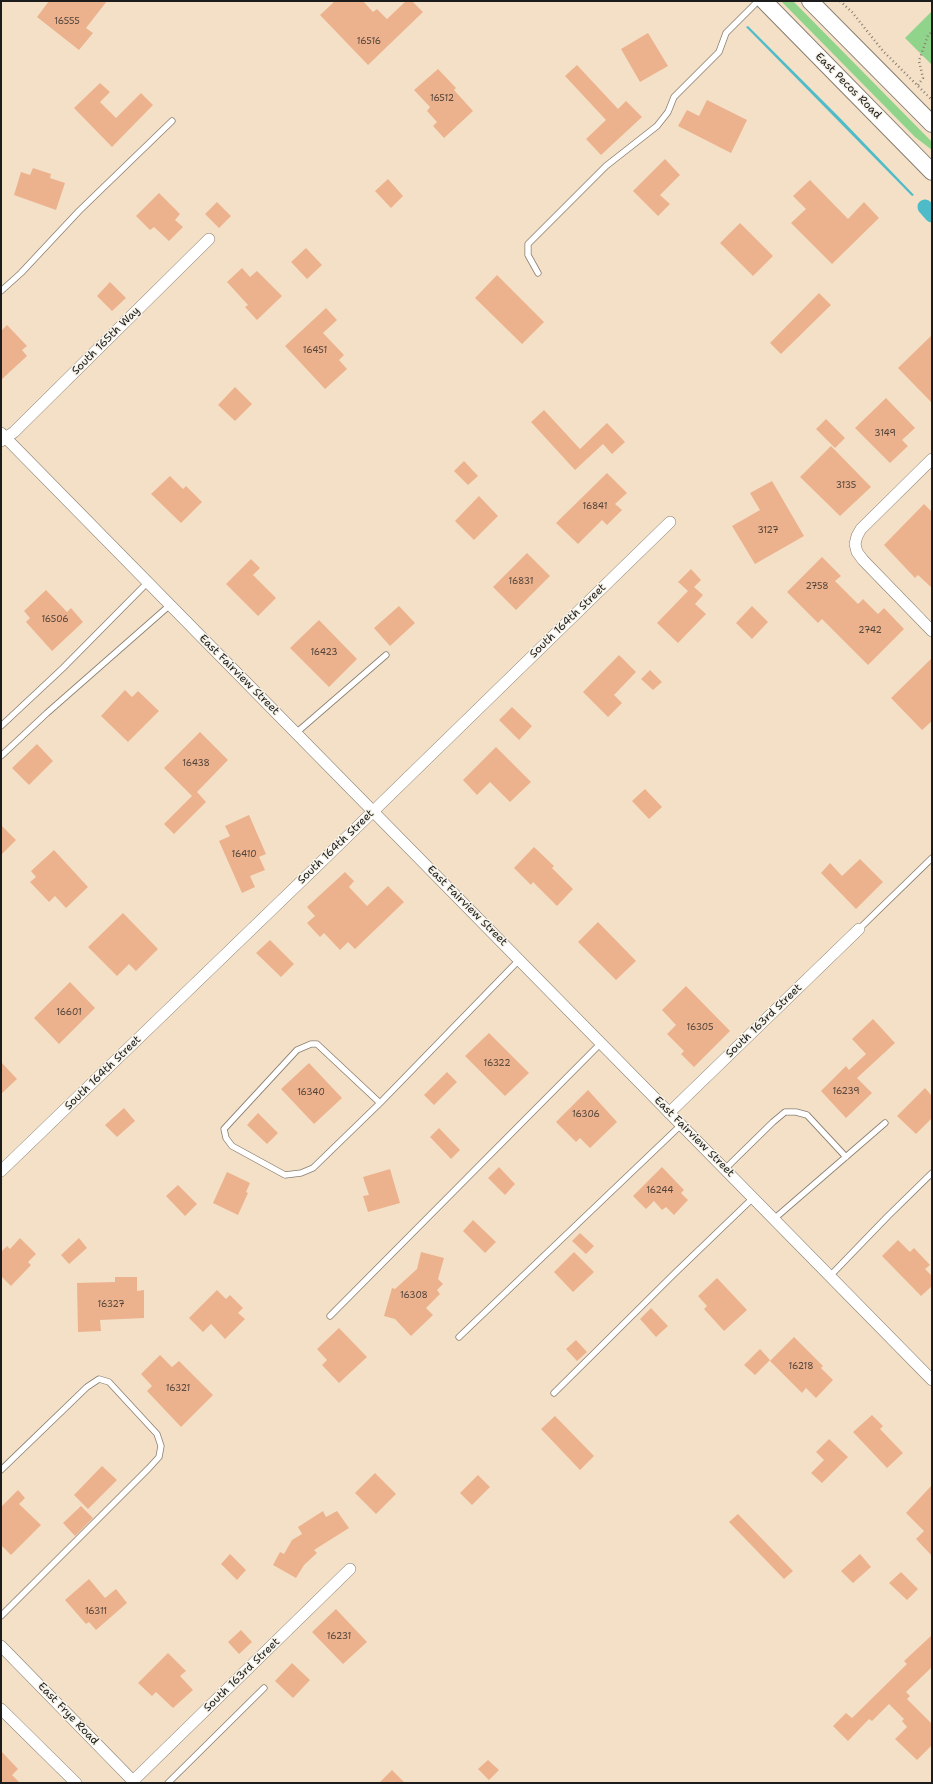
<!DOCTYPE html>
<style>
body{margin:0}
#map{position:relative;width:933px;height:1784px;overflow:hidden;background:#f4e0c6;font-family:"Shantell Sans",sans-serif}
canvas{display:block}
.frame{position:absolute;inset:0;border:2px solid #1c1c1c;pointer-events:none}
</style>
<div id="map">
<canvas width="933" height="1784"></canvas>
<div class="frame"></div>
</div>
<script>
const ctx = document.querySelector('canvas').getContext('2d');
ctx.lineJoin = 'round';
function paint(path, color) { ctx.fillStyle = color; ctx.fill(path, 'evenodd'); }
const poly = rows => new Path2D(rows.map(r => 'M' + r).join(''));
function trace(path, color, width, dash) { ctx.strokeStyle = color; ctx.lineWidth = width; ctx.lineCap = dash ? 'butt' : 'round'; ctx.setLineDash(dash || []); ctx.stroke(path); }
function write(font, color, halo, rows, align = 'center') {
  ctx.font = font + ' "Shantell Sans",sans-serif'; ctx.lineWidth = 3; ctx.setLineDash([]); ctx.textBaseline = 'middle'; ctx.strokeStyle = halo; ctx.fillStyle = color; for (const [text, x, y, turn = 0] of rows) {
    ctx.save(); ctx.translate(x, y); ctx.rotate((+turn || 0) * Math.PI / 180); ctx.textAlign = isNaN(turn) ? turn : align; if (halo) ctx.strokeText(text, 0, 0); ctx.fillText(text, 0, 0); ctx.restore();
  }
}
paint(poly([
 [781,1,793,1,932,142,932,150,915,137],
 [932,11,932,65,905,38]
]), '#90d38b');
paint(poly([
 [748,26,840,118,914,195,912,196,746,27]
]), '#4ebbc9');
trace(poly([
 [925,207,932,215]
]), '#4ebbc9', 15);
paint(poly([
 [49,1,107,1,86,28,93,33,79,50,37,17],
 [335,1,363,1,373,12,377,9,387,19,406,1,412,1,423,12,368,65,320,15],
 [648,33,668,66,640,82,621,49],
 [577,65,618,109,626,101,642,117,601,155,586,139,606,120,565,76],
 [438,69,456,88,454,90,473,111,444,138,433,126,437,122,427,111,430,107,414,90],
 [100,83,110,92,100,102,116,118,141,93,153,105,112,147,74,108],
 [707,100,747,120,731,153,678,126,687,110,699,116],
 [665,159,680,175,660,195,670,204,658,216,633,191],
 [33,168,51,174,50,178,65,183,56,210,14,195,21,172,30,175],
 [388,179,403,196,391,208,375,191],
 [810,180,848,219,864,202,879,218,832,264,791,223,806,209,793,196],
 [159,193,180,214,175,220,183,227,169,241,154,227,150,230,136,216],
 [217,202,231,216,219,228,205,214],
 [740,223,773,256,753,276,720,243],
 [306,248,322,265,307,279,291,262],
 [242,268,250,277,257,271,282,296,257,320,245,307,248,305,227,282],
 [497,275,544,322,522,344,475,298],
 [110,282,126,298,112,311,97,296],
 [819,293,831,305,781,354,770,343],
 [326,308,337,320,323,333,344,355,339,360,347,369,325,389,285,346],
 [7,325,27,346,22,350,27,356,1,380,1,331],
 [932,335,932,403,898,368],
 [235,387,252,404,235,421,218,405],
 [886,398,915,428,902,440,908,446,890,463,855,428],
 [544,410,580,449,607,423,625,442,612,454,603,444,575,470,531,422],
 [826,419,845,438,835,448,816,429],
 [831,446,871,487,840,516,800,477],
 [464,461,478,476,468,485,454,471],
 [607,473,627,493,615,504,622,510,607,525,602,520,578,544,556,523],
 [170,476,183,489,186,486,202,502,181,523,151,494],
 [772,481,804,536,755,564,732,526,760,510,750,493],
 [479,496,498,516,474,540,455,521],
 [924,504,932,512,932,588,918,575,915,578,884,545],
 [527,553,550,576,516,610,493,587],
 [822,557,841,576,835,581,858,604,863,599,878,614,884,608,904,629,868,665,822,619,818,623,787,592],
 [251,559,260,568,253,575,276,598,258,616,226,584],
 [691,569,701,580,694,587,703,595,695,604,706,614,678,643,657,623,688,591,678,582],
 [46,590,67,612,71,608,83,622,52,651,26,622,30,618,24,611],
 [399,606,415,623,390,646,374,628],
 [752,606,768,622,752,639,736,623],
 [319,620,357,659,329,687,290,648],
 [619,655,636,672,614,695,622,703,608,717,583,692],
 [932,658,932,721,922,730,891,698],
 [650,670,662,682,653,690,641,679],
 [125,690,132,697,138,691,159,711,128,742,101,716],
 [512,707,532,726,519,740,499,720],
 [200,732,228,760,197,792,206,802,174,834,164,824,194,794,192,796,164,768],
 [37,744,53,761,29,785,12,768],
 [496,747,531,782,510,802,490,782,477,795,463,780],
 [645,789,662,807,649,819,632,801],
 [249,815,266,854,259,857,265,870,250,876,255,887,242,893,219,841,230,836,225,826],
 [1,825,16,840,1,855],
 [534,847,554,866,552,868,573,889,557,906,533,882,531,885,514,868],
 [54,850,88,887,66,908,55,896,49,902,30,882,36,877,31,871],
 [860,859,883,882,856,909,821,873,830,863,842,876],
 [345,872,354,881,349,887,367,906,388,886,404,902,355,949,348,942,340,950,324,933,320,937,307,923,315,916,307,907],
 [123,913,158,949,136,971,129,964,117,976,88,947],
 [598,922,636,961,616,980,578,942],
 [270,940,294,964,281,977,256,953],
 [70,982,95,1008,59,1044,34,1018],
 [686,986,730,1031,694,1067,681,1054,684,1051,667,1034,676,1025,662,1010],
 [873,1019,895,1043,857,1078,872,1093,846,1118,821,1091,846,1066,849,1070,866,1054,852,1039],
 [489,1033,529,1073,505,1096,465,1056],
 [1,1062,17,1079,1,1094],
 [309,1063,342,1098,314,1124,281,1089],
 [447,1072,457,1082,434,1105,424,1095],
 [925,1088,932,1096,932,1118,916,1134,897,1116],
 [588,1090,617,1122,590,1148,580,1138,576,1142,556,1122],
 [124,1108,135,1121,117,1137,105,1125],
 [258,1113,278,1133,267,1144,247,1125],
 [439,1128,460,1150,451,1159,430,1137],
 [499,1167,515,1184,505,1195,488,1178],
 [662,1167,684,1190,681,1193,688,1200,674,1215,666,1207,662,1210,654,1201,646,1209,633,1196],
 [390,1169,400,1203,368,1212,363,1196,369,1195,363,1177],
 [227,1172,250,1183,246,1192,248,1193,238,1215,213,1203],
 [178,1185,197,1204,185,1216,166,1196],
 [473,1220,496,1242,485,1253,463,1231],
 [580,1233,594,1246,586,1254,572,1241],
 [20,1238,36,1254,28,1262,31,1265,11,1286,1,1276,1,1252,7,1246,10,1249],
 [79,1238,87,1248,69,1264,61,1255],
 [898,1240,910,1252,914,1248,930,1265,925,1269,932,1276,932,1286,921,1296,882,1256],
 [421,1252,444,1258,438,1279,443,1284,437,1290,440,1294,426,1308,433,1315,411,1336,395,1319,384,1316,392,1288,395,1289,417,1269],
 [574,1252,594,1272,573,1292,554,1272],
 [115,1277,137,1277,137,1291,144,1290,144,1318,100,1320,101,1331,78,1332,77,1283,115,1282],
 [717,1278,747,1310,724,1331,704,1309,707,1306,698,1296],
 [217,1290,226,1299,230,1295,243,1308,238,1313,245,1319,225,1339,211,1324,203,1332,189,1318],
 [651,1308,668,1326,656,1337,640,1319],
 [339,1328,367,1357,339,1383,322,1365,327,1360,317,1349],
 [794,1337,823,1366,821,1368,833,1380,816,1398,806,1388,802,1393,770,1361],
 [576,1340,587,1352,577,1361,566,1349],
 [760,1349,770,1360,755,1375,744,1365],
 [160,1355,172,1367,179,1361,213,1395,181,1427,147,1391,152,1386,141,1374],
 [872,1415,883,1426,880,1429,903,1453,887,1468,853,1432],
 [555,1416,594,1456,580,1470,541,1429],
 [829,1439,848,1457,822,1483,811,1473,824,1460,816,1452],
 [102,1466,117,1480,88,1509,74,1495],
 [375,1473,396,1494,376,1514,355,1493],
 [478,1475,490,1487,472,1505,460,1493],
 [932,1485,932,1556,916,1539,924,1531,906,1513],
 [18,1490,25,1498,19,1504,41,1525,11,1555,1,1545,1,1507],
 [81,1506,93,1518,75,1536,63,1523],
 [323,1511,326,1517,337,1511,349,1528,314,1550,317,1553,304,1565,296,1578,273,1565,280,1552,284,1554,292,1540,302,1534,298,1527],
 [738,1514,793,1571,784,1579,729,1522],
 [230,1554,246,1570,237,1580,221,1564],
 [860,1554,871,1567,853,1583,841,1571],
 [901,1572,918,1589,907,1600,889,1583],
 [89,1579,105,1598,116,1589,127,1603,96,1630,89,1622,86,1624,65,1600],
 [336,1609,367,1642,343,1664,312,1632],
 [241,1630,252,1642,239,1654,228,1642],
 [932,1635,932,1667,906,1692,910,1696,907,1699,932,1724,932,1745,917,1760,895,1739,907,1727,902,1721,904,1719,889,1704,872,1721,869,1719,848,1741,833,1726,846,1713,852,1718,907,1664,904,1661],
 [168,1653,186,1671,180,1676,193,1690,173,1708,156,1692,152,1696,138,1683],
 [292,1663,310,1680,293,1698,275,1681],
 [1,1751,18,1769,12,1775,20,1783,1,1783],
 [488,1760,499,1770,489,1780,478,1769],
 [392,1770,405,1783,379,1783]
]), '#ecb28e');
const service = poly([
 [538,273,528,255,528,244,606,166,657,126,668,112,674,97,719,52,726,33,758,1],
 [1,291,21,273,79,211,172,121],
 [1,726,63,668,148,582],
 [296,733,386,655],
 [1,756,47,713,170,605],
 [859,929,932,858],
 [380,1103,313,1168,301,1173,285,1175,232,1146,226,1138,224,1129,297,1050,311,1044,317,1044,380,1103,519,960],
 [725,1169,773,1122,785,1112,796,1112,807,1115,846,1157],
 [774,1219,885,1123],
 [830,1276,888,1216,932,1173],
 [330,1316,601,1043],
 [459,1337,681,1125],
 [554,1393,675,1273,753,1198],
 [1,1470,87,1387,99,1379,109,1382,157,1434,161,1446,159,1457,149,1468,1,1616],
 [168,1783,264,1688]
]);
const minor = poly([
 [1,433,932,1380],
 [1,441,14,432,209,239],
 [932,459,861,529,857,536,855,544,857,552,863,560,932,631],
 [669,1113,859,929],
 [1,1171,316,867,670,522],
 [1,1646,135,1783],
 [1,1709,76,1783],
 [133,1781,350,1569]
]);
const secondary = poly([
 [764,1,932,172],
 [810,1,932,124]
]);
trace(service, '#887e71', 7);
trace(minor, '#887e71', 12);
trace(secondary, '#887e71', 18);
trace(poly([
 [840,1,852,12,883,51,932,100],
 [918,85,923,78,919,61,928,35,932,32]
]), '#887e71', 2.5, [1, 3]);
trace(service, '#fff', 5.5);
trace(minor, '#fff', 11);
trace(secondary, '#fff', 16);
write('9px', '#504238', null, [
 ["16555",67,22],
 ["16516",369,42],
 ["16512",442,99],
 ["16451",315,351],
 ["3149",885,434],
 ["3135",846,486],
 ["16841",595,507],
 ["3127",768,531],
 ["16831",521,582],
 ["2758",817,587],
 ["16506",55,620],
 ["2742",870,631],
 ["16423",324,653],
 ["16438",196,764],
 ["16410",244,855],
 ["16601",69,1013],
 ["16305",700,1028],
 ["16322",497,1064],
 ["16239",846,1092],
 ["16340",311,1093],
 ["16306",586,1115],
 ["16244",660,1191],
 ["16308",414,1296],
 ["16327",111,1305],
 ["16218",801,1367],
 ["16321",178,1389],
 ["16311",96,1612],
 ["16231",339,1637]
]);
write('11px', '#1c1c1c', '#f7f3e8', [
 ["East Pecos Road",848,86,45],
 ["South 165th Way",106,341,-45],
 ["South 164th Street",568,621,-44],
 ["East Fairview Street",239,675,45],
 ["South 164th Street",336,847,-44],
 ["East Fairview Street",467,906,45],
 ["South 163rd Street",764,1021,-44],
 ["South 164th Street",103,1073,-44],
 ["East Fairview Street",694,1137,45],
 ["South 163rd Street",242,1675,-44],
 ["East Frye Road",68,1714,46]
]);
</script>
